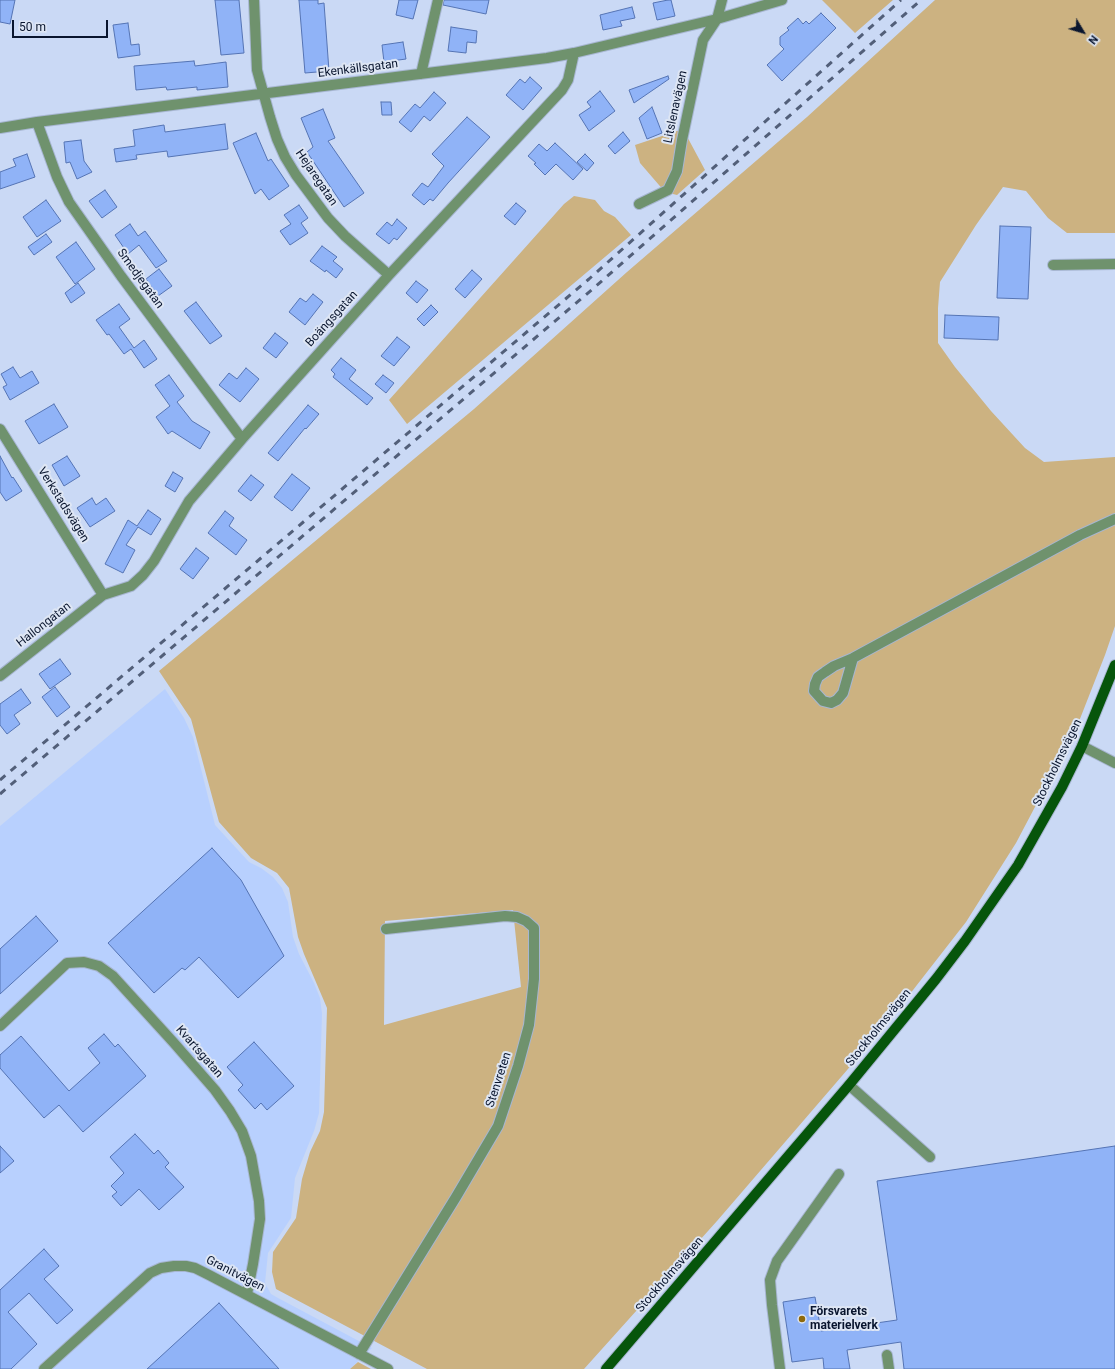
<!DOCTYPE html>
<meta charset="utf-8">
<style>
body{margin:0}
#map{position:relative;width:1115px;height:1369px;overflow:hidden;background:#cad9f5;font-family:Roboto,sans-serif}
canvas{display:block}
.north{position:absolute;left:1063px;top:12px;width:40px;height:40px;-webkit-text-stroke:3px #dee6f4;paint-order:stroke;rotate:128deg;font-size:11px;font-weight:700;line-height:16px;text-align:center;color:#09152e}
.north::after{content:'';display:block;margin:auto;width:14px;height:18px;background:#09152e;clip-path:polygon(50% 0,100% 100%,50% 72%,0 100%)}
.scale{position:absolute;left:12px;top:20px;width:96px;height:18px;box-sizing:border-box;border:2px solid #09152e;border-top:0;padding-left:5px;font-size:12px;line-height:14px;white-space:nowrap;color:#09152e;-webkit-text-stroke:3px #dee6f4;paint-order:stroke}
</style>
<div id="map">
<canvas width="1115" height="1369"></canvas>
<div class="north">N</div>
<div class="scale">50 m</div>
</div>
<script>
const ctx = document.querySelector('canvas').getContext('2d');
ctx.lineJoin = 'round';
function paint(path, color) { ctx.fillStyle = color; ctx.fill(path, 'evenodd'); }
const poly = rows => new Path2D(rows.map(r => 'M' + r).join(''));
function trace(path, color, width, dash) { ctx.strokeStyle = color; ctx.lineWidth = width; ctx.lineCap = dash ? 'butt' : 'round'; ctx.setLineDash(dash || []); ctx.stroke(path); }
function write(font, color, halo, rows, align = 'center') {
  ctx.font = font + ' Roboto,sans-serif'; ctx.lineWidth = 4; ctx.setLineDash([]); ctx.textBaseline = 'middle'; ctx.strokeStyle = halo; ctx.fillStyle = color; for (const [text, x, y, turn = 0] of rows) {
    ctx.save(); ctx.translate(x, y); ctx.rotate((+turn || 0) * Math.PI / 180); ctx.textAlign = isNaN(turn) ? turn : align; if (halo) ctx.strokeText(text, 0, 0); ctx.fillText(text, 0, 0); ctx.restore();
  }
}
paint(poly([
 [165,689,184,718,193,737,215,825,249,862,261,868,273,877,282,888,288,902,293,937,299,954,314,983,320,998,322,1014,319,1113,314,1131,295,1178,291,1218,268,1253,265,1283,271,1294,278,1298,372,1348,350,1369,0,1369,0,826]
]), '#b8d0fe');
paint(poly([
 [822,0,893,0,855,33],
 [935,0,1115,0,1115,233,1067,233,1048,218,1026,191,1003,187,976,225,940,282,938,308,938,343,955,367,991,411,1025,448,1044,462,1115,457,1115,626,1105,655,1076,729,1016,843,966,922,885,1026,717,1221,584,1369,427,1369,276,1289,272,1272,273,1252,296,1218,302,1179,310,1152,320,1131,324,1112,327,1008,304,954,298,937,289,888,277,873,251,858,219,822,191,719,159,671,474,409,627,272,807,117],
 [513,910,521,987,384,1025,385,921],
 [683,129,705,170,677,195,665,192,640,163,635,145],
 [574,196,595,200,604,211,615,217,631,235,407,424,389,400,564,204],
 [358,1362,371,1369,350,1369]
]), '#ccb281');
const building = poly([
 [0,0,15,0,10,24,0,22,0,0],
 [215,0,239,0,244,53,221,55,215,0],
 [299,0,318,0,318,4,324,3,329,71,305,73,299,0],
 [399,0,418,0,413,19,396,15,399,0],
 [444,0,489,0,486,14,443,5,444,0],
 [668,0,671,0,675,16,657,20,653,3,668,0],
 [632,7,635,18,620,21,622,26,603,30,600,15,632,7],
 [821,13,836,28,782,81,767,65,784,49,780,45,780,37,789,30,787,28,798,18,803,24,806,21,809,24,821,13],
 [128,23,131,45,139,44,140,55,118,58,113,25,128,23],
 [451,27,477,31,476,43,467,42,466,53,448,51,451,27],
 [403,42,406,59,384,62,382,45,403,42],
 [194,61,195,66,226,62,228,87,197,90,197,87,167,90,166,87,136,90,134,66,194,61],
 [668,76,669,79,634,103,629,90,668,76],
 [530,77,542,88,523,110,506,95,520,79,525,83,530,77],
 [600,91,615,111,589,131,579,115,591,107,587,102,600,91],
 [434,92,446,103,430,121,424,116,411,132,399,122,415,104,420,108,434,92],
 [381,102,391,102,392,115,382,115,381,102],
 [652,107,662,133,647,139,639,118,652,107],
 [323,109,335,138,328,141,364,193,344,207,307,152,313,147,301,118,323,109],
 [467,117,490,137,448,183,433,201,430,199,424,205,412,195,422,183,428,187,444,166,432,154,467,117],
 [225,124,228,149,168,157,167,151,136,155,137,159,116,162,114,149,135,146,133,130,164,125,165,132,225,124],
 [623,132,630,141,615,154,608,146,623,132],
 [256,133,268,161,271,159,289,186,269,200,261,189,255,194,233,143,256,133],
 [81,140,84,161,92,172,77,179,70,162,66,163,64,142,81,140],
 [555,143,583,169,573,180,556,164,545,175,534,164,536,163,528,156,539,144,547,151,555,143],
 [27,154,35,177,0,189,0,172,16,166,13,159,27,154],
 [585,154,594,163,587,171,577,162,585,154],
 [105,190,117,207,102,218,89,201,105,190],
 [46,200,61,221,37,237,23,217,46,200],
 [516,203,526,211,515,225,504,216,516,203],
 [299,205,308,218,301,223,308,233,290,245,280,231,291,224,284,215,299,205],
 [397,219,407,228,397,240,394,238,389,244,376,234,387,222,392,226,397,219],
 [130,224,138,236,145,231,167,261,156,268,139,245,128,254,115,235,130,224],
 [1000,226,1031,227,1028,299,997,298,1000,226],
 [46,234,52,242,34,255,28,247,46,234],
 [76,242,95,269,75,284,56,257,76,242],
 [322,246,337,257,333,261,343,269,336,278,326,270,325,272,310,261,322,246],
 [159,269,172,286,158,296,146,279,159,269],
 [472,270,482,279,465,298,455,289,472,270],
 [416,281,428,290,417,303,406,293,416,281],
 [78,283,85,293,71,303,65,293,78,283],
 [313,294,323,302,305,325,289,312,300,298,306,302,313,294],
 [196,302,222,336,210,344,184,311,196,302],
 [119,304,130,319,119,327,134,348,144,340,157,359,144,368,131,349,124,354,109,334,107,335,96,320,119,304],
 [431,305,438,312,424,326,417,319,431,305],
 [945,315,999,317,998,340,944,338,945,315],
 [275,333,288,343,276,358,263,348,275,333],
 [397,337,410,347,394,366,381,356,397,337],
 [341,358,356,370,349,379,373,398,367,405,333,377,335,374,331,370,341,358],
 [13,367,20,378,32,371,39,383,10,400,3,387,7,385,1,374,13,367],
 [246,368,259,379,240,402,219,385,229,373,237,379,246,368],
 [169,375,184,396,177,402,192,421,210,432,200,449,172,431,168,434,156,417,170,406,155,385,169,375],
 [383,375,394,383,386,393,375,384,383,375],
 [54,404,68,427,39,444,25,421,54,404],
 [308,405,319,414,306,429,305,428,278,461,268,453,308,405],
 [0,456,12,478,13,477,22,491,6,501,0,492,0,456],
 [67,456,80,476,64,486,52,465,67,456],
 [173,472,183,478,175,492,165,486,173,472],
 [292,474,310,488,292,511,274,497,292,474],
 [251,475,264,485,251,501,238,491,251,475],
 [92,498,96,505,106,498,115,511,90,527,77,508,92,498],
 [148,510,161,519,151,535,138,527,126,545,135,550,123,573,105,564,128,520,137,526,148,510],
 [225,511,234,518,229,526,247,540,236,555,208,533,225,511],
 [196,548,209,558,193,579,180,569,196,548],
 [60,659,71,674,50,689,39,674,60,659],
 [55,687,70,707,57,717,42,697,55,687],
 [21,689,31,703,14,715,20,724,7,734,0,725,0,704,21,689],
 [212,848,241,880,284,956,238,998,199,957,185,970,182,968,154,993,108,943,212,848],
 [36,916,58,941,0,994,0,949,36,916],
 [104,1034,115,1047,118,1044,146,1076,83,1132,59,1105,44,1118,0,1068,0,1055,21,1036,69,1091,100,1063,88,1048,104,1034],
 [254,1042,294,1086,267,1110,261,1103,255,1109,238,1090,243,1085,227,1067,254,1042],
 [135,1134,154,1154,158,1150,169,1163,165,1167,184,1187,159,1210,139,1189,121,1206,112,1196,117,1192,111,1186,124,1173,110,1157,135,1134],
 [0,1146,14,1161,0,1173,0,1146],
 [1115,1146,1115,1369,904,1369,901,1342,847,1350,850,1369,824,1369,823,1358,792,1362,783,1302,815,1297,821,1331,897,1320,877,1181,1115,1146],
 [44,1249,59,1266,44,1279,73,1310,57,1324,29,1293,8,1312,37,1344,11,1369,0,1369,0,1290,44,1249],
 [219,1303,279,1369,147,1369,219,1303]
]);
paint(building, '#90b3f7');
trace(building, '#5574b4', 1);
const minor = poly([
 [254,0,257,70,270,117,277,139,285,157,296,175,328,218,345,236,389,275],
 [421,74,438,0],
 [37,122,57,177,69,202,121,276,242,439],
 [0,128,37,122,547,58,574,53,717,19,782,0],
 [639,204,668,190,677,171,682,140,703,40,717,19,722,0],
 [1053,265,1115,264],
 [0,429,103,595],
 [853,658,843,693,837,700,831,703,823,701,814,691,815,684,818,677,825,672,834,666,853,658,1080,535,1115,519],
 [0,676,103,595,131,586,143,575,154,561,189,501,242,439,389,275,562,90,568,80,574,53],
 [1082,746,1115,763],
 [0,1026,67,963,84,962,99,966,113,976,174,1043,215,1090,230,1111,242,1131,251,1156,259,1201,260,1219,253,1264,247,1294],
 [849,1085,930,1157],
 [359,1354,456,1197,498,1126,518,1066,529,1025,534,979,534,928,526,921,517,917,505,916,386,929],
 [887,1355,889,1369],
 [44,1369,150,1273,161,1268,174,1266,186,1266,195,1268,209,1275,388,1369],
 [780,1369,772,1305,770,1280,777,1261,839,1174]
]);
const major = poly([
 [606,1369,849,1085,936,979,965,941,1018,865,1062,787,1082,746,1115,665]
]);
trace(minor, '#a7b6d1', 12);
trace(major, '#a7b6d1', 12);
trace(minor, '#6f926d', 10);
trace(major, '#06550b', 10);
trace(poly([
 [0,780,589,279,901,0],
 [0,794,595,287,921,0]
]), '#525f79', 3, [7, 7]);
for (const [x, y, r, color] of [
 [802,1319,4,"#8e690c"]
]) { const dot = new Path2D(); dot.arc(x, y, r, 0, 2 * Math.PI); ctx.fillStyle = color; ctx.fill(dot); trace(dot, '#dee6f4', 1.5); }
write('12px', '#09152e', '#dee6f4', [
 ["Ekenkällsgatan",358,69,-7],
 ["Litslenavägen",676,107,-78],
 ["Hejaregatan",316,178,56],
 ["Smedjegatan",140,279,54],
 ["Boängsgatan",332,319,-48],
 ["Verkstadsvägen",63,505,58],
 ["Hallongatan",44,625,-38],
 ["Stockholmsvägen",1058,763,-64],
 ["Stockholmsvägen",879,1028,-51],
 ["Kvartsgatan",199,1052,49],
 ["Stenvreten",499,1080,-72],
 ["Granitvägen",235,1274,27],
 ["Stockholmsvägen",670,1275,-49]
]);
write('bold 12px', '#09152e', '#dee6f4', [
 ["Försvarets",810,1312],
 ["materielverk",810,1326]
], 'left');
</script>
